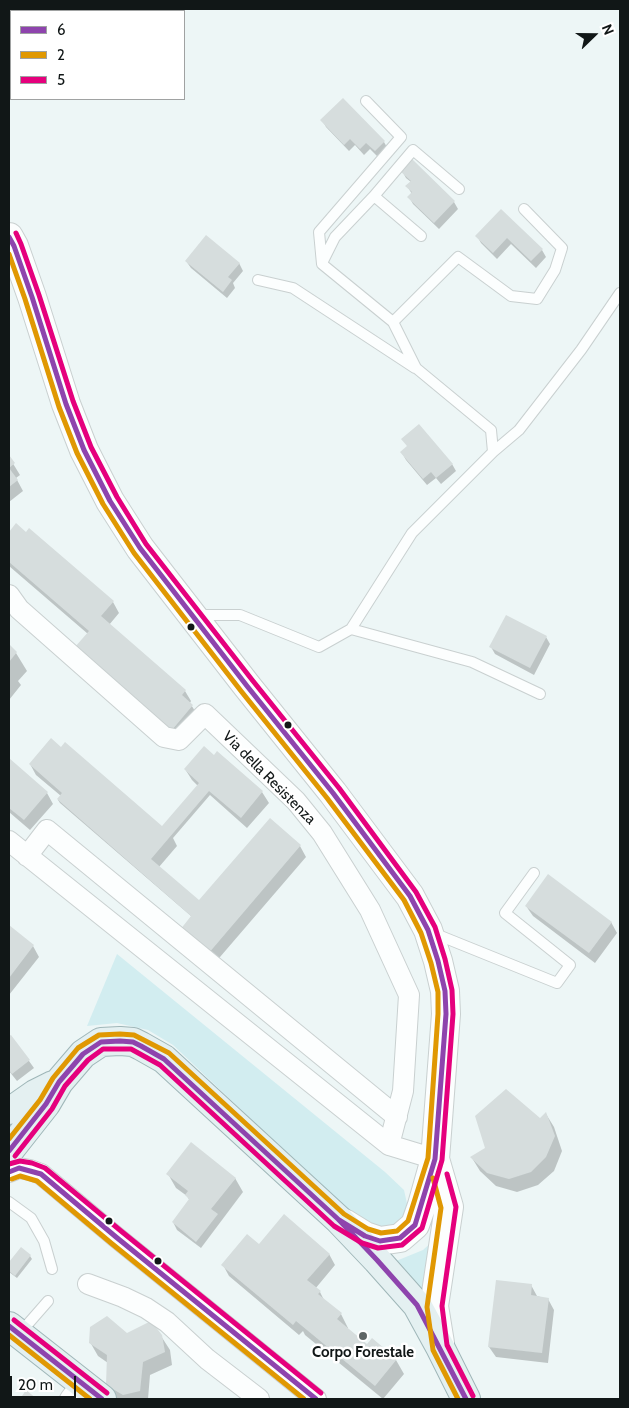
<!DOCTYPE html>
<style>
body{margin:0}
#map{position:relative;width:629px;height:1408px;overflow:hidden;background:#edf6f6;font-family:Cabin,sans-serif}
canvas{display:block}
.frame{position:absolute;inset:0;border:10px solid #111717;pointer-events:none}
.legend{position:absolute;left:10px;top:10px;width:175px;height:90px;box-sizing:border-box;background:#fff;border:1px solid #a0a2a2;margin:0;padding:6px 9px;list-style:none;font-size:15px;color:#111717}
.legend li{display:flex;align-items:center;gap:10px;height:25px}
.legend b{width:25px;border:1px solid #a0a2a2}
.north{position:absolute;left:569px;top:10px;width:50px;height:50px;-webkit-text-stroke:4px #fff;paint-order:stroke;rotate:68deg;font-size:14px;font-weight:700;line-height:20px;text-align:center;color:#111717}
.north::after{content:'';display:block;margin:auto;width:18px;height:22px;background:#111717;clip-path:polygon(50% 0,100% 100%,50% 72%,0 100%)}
.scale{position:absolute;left:10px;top:1376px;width:66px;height:22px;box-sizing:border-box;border:2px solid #111717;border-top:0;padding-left:6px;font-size:15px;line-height:18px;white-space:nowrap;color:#111717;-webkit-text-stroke:4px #fff;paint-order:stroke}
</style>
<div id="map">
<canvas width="629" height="1408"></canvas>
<div class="frame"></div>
<ul class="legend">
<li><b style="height:6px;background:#8e44ad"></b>6</li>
<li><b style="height:6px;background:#e09802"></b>2</li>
<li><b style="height:6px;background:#e5007d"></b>5</li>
</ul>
<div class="north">N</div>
<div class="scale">20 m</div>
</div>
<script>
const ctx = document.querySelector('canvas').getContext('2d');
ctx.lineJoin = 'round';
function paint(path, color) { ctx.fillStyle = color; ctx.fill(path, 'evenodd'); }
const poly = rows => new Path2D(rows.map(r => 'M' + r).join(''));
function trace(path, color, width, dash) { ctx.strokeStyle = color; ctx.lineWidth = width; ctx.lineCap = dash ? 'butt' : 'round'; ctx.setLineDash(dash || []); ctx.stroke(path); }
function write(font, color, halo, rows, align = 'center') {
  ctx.font = font + ' Cabin,sans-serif'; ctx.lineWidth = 5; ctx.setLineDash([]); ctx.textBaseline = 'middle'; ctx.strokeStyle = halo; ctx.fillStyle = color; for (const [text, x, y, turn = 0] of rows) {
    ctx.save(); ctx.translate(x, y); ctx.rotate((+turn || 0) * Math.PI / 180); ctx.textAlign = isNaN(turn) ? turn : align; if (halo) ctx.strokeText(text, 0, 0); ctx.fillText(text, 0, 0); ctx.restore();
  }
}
paint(poly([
 [117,954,385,1172,404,1190,408,1208,404,1224,390,1230,357,1220,173,1045,148,1030,117,1023,87,1026],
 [435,1239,425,1299,396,1261,423,1250]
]), '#d2edf0');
paint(poly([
 [322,120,384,142,388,149,379,158,370,149,364,155,355,145,349,151,326,127],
 [412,161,454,202,458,209,439,229,413,204,409,197,412,194,407,186,411,182,406,178,402,171],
 [501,211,542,250,546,257,536,268,511,244,497,259,481,243,477,236],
 [186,261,239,263,243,271,233,283,235,288,227,298,191,268],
 [403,439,452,464,456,471,441,484,436,478,427,485,406,460,402,453,408,447],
 [9,457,20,475,16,478,23,491,9,502],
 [16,525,26,533,29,529,113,602,119,613,109,625,185,691,191,701,190,703,198,716,178,739,83,657,88,634,9,566,9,534],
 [546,637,550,644,534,675,495,654,491,647],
 [9,646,16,653,27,671,18,681,21,685,9,700],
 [217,753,262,792,269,803,247,828,210,795,173,838,177,846,159,867,198,903,270,820,300,846,306,857,214,964,191,916,60,803,58,800,61,796,36,775,30,764,162,828,198,786,192,780,185,769,214,756],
 [9,760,47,793,53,804,30,830,9,812],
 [526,906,611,922,617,933,595,963,533,916],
 [9,927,33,946,39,957,9,995],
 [9,1035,29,1061,34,1068,17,1081,9,1071],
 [546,1114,554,1127,562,1151,554,1171,538,1185,517,1192,496,1186,480,1171,472,1158,540,1119],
 [168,1174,235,1178,243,1192,201,1248,177,1230,173,1222,190,1201,187,1196,176,1188],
 [259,1246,329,1254,335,1265,315,1289,320,1292,325,1302,341,1314,348,1328,348,1329,367,1345,372,1340,396,1360,404,1374,383,1399,305,1335,303,1331,299,1335,229,1276,223,1265],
 [21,1249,30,1256,32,1259,17,1278,9,1272,9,1264],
 [531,1285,537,1296,548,1299,554,1310,548,1363,496,1357,489,1347],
 [161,1336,170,1350,172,1365,150,1375,148,1399,116,1398,108,1384,108,1363,98,1356,90,1342]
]), '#0003');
paint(poly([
 [343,98,385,141,375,151,366,143,360,149,350,139,344,145,320,120],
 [412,159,455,201,434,223,407,197,412,192,405,186,411,181,400,171],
 [501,209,543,249,531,261,507,238,493,253,475,236],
 [206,235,240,263,228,277,232,280,223,292,185,261],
 [419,424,453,464,436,478,431,472,423,479,400,452,407,446,401,439],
 [9,455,15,463,9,468,18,480,9,487],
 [16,523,26,532,29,528,114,601,101,616,186,690,182,695,193,705,172,730,75,647,89,631,9,562,9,532],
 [506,615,547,636,530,668,489,647],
 [9,644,17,652,9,662],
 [51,738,61,747,65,742,162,826,199,783,184,769,204,746,214,755,217,751,263,791,241,818,209,791,151,859,199,900,270,818,301,845,208,954,180,930,191,916,57,799,62,793,29,764],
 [9,758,48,792,24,820,9,808],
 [548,874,612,922,589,953,525,906],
 [9,925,34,945,9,978],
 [11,1035,30,1060,12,1074,9,1070,9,1036],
 [506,1089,540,1118,546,1112,555,1136,546,1157,531,1172,509,1179,487,1173,470,1157,485,1148,475,1116],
 [191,1142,236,1178,211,1209,218,1214,196,1242,172,1222,189,1199,185,1195,188,1191,166,1174],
 [284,1214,330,1254,307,1280,321,1291,318,1294,342,1313,337,1319,367,1344,372,1338,397,1359,375,1386,296,1321,293,1325,221,1265,247,1234,259,1244],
 [21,1247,31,1255,15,1276,9,1271,9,1262],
 [496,1280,532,1284,531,1295,549,1298,542,1353,488,1347],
 [107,1316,127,1333,151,1321,162,1335,165,1352,143,1362,140,1391,123,1395,106,1385,107,1355,89,1343,90,1327],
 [26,1390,37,1399,20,1399]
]), '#d6dddd');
const lane = poly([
 [374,196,413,150,459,189],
 [322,263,335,237,374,196,421,236],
 [258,280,293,288,415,368],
 [393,322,458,257,511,296,537,299,555,270,562,248,524,209],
 [493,452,519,430,581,350,620,293],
 [198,615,240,615,319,647,351,629,412,533,493,452,491,430,416,368,393,322,322,264,319,232,401,137,366,101],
 [351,629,472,662,540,694],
 [433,933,557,983,570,965,505,913,534,873],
 [9,1202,31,1218,44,1241,52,1269],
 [20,1333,48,1301]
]);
const street = poly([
 [9,595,19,609,164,737,179,740,205,714,296,801,322,833,370,910,409,995,403,1091,389,1145],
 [9,841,389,1145,435,1159],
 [27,856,47,830,397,1117],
 [9,1172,19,1168,30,1170,41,1174,116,1237,316,1399],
 [88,1284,123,1297,146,1308,167,1322,207,1359,259,1399],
 [70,1399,82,1383]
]);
const secondary = poly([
 [9,237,14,246,32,297,66,404,84,450,110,501,140,548,247,686,333,793,410,896,428,930,438,961,445,991,446,1014,435,1159,422,1205,415,1225,400,1238,380,1241,365,1236,344,1223],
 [435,1159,449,1207,434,1306,440,1343]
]);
const primary = poly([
 [9,1110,15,1108,35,1094,53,1085],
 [9,1151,46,1104,59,1082,83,1054,101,1042,120,1041,133,1042,141,1046,164,1059,339,1220,377,1260,417,1305,440,1347,466,1399],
 [9,1326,102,1399]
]);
trace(lane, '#c9d0d0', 12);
trace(street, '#c9d0d0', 22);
trace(secondary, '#c9d0d0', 30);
trace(primary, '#9fb6b8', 30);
trace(lane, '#fcfefe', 10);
trace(street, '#fcfefe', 20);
trace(secondary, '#fcfefe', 28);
trace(primary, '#e4f0f1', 28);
trace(poly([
 [9,237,14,246,32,297,66,404,84,450,110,501,140,548,247,686,333,793,410,896,428,930,438,961,445,991,446,1014,435,1159,415,1225,400,1238,380,1241,365,1236,339,1220],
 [9,1151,46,1104,59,1082,83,1054,101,1042,120,1041,133,1042,141,1046,164,1059,339,1220,377,1260,417,1305,466,1399],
 [9,1172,19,1168,41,1174,116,1237,316,1399],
 [9,1326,102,1399]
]), '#8e44ad', 5);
trace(poly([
 [9,254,25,299,59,407,77,453,103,504,134,553,241,691,327,798,404,900,421,933,431,963,438,992,438,1014,428,1158,408,1221,397,1231,381,1233,368,1229,344,1214,169,1053,134,1035,120,1034,99,1035,78,1048,53,1078,40,1100,9,1139],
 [433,1178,441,1208,427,1307,433,1350,458,1399],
 [12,1179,20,1176,37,1181,111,1243,304,1399],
 [9,1335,90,1399]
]), '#e09802', 5);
trace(poly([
 [15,1156,52,1109,65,1086,88,1060,103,1049,131,1049,160,1065,334,1226,362,1243,378,1248,402,1245,422,1228,442,1160,453,1014,452,990,445,959,435,927,416,892,339,788,253,681,146,544,117,497,91,447,73,401,39,295,21,244,16,233],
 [9,1164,20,1161,32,1163,45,1168,121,1231,321,1393],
 [447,1174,456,1207,442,1306,447,1345,473,1396],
 [14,1320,107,1393]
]), '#e5007d', 5);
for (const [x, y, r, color] of [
 [191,627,4.5,"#111717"],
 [288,725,4.5,"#111717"],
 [109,1221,4.5,"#111717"],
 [158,1261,4.5,"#111717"],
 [363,1336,5,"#5e6565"]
]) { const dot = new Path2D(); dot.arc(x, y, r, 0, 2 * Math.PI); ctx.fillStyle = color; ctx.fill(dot); trace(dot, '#fff', 2); }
write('15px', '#111717', '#fff', [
 ["Via della Resistenza",269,778,45]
]);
write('bold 15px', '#111717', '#fff', [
 ["Corpo Forestale",363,1353]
]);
</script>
